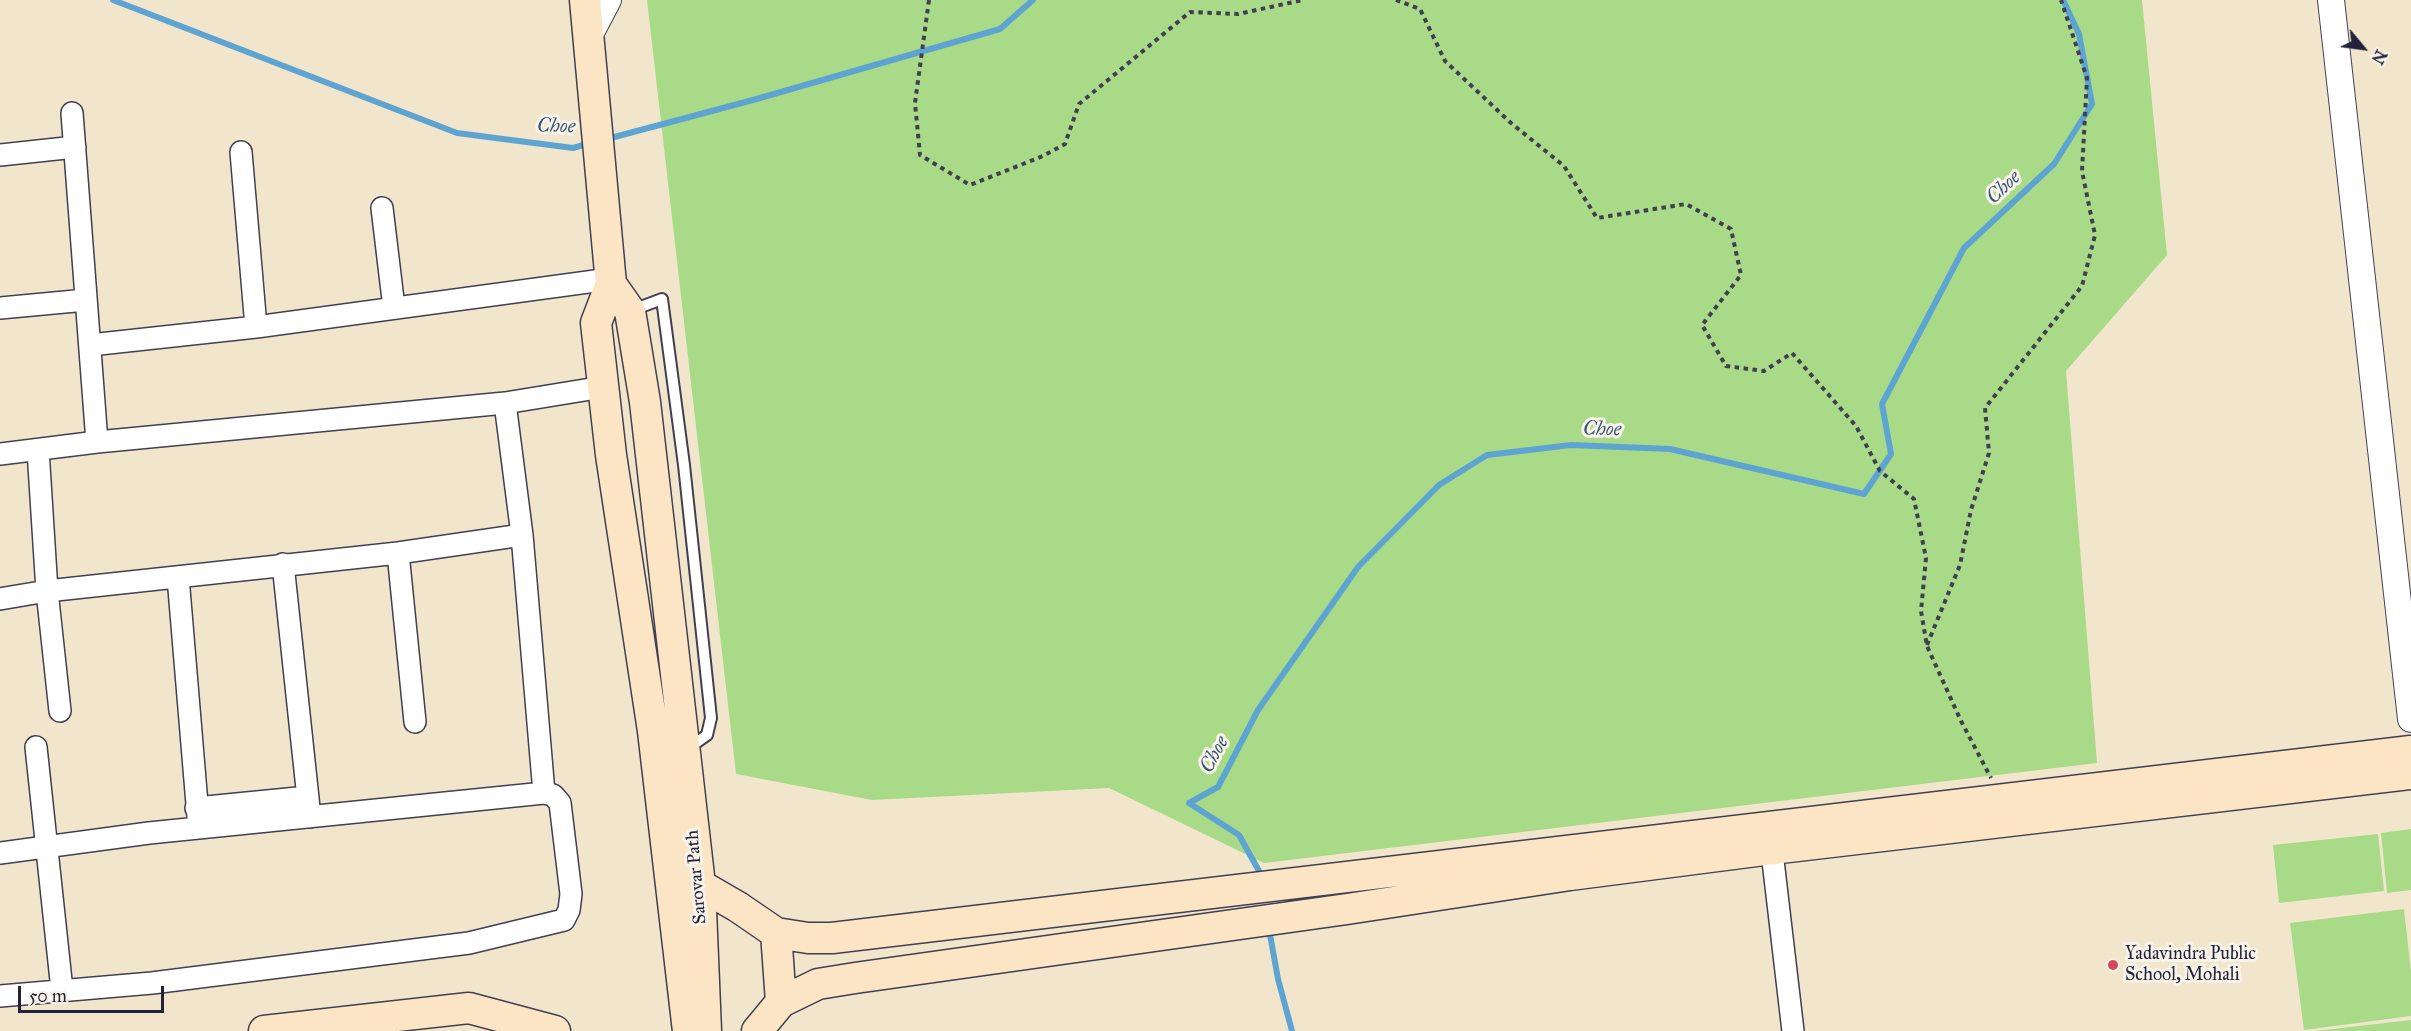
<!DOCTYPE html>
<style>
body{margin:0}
#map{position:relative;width:2411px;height:1031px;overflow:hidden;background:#f1e6cc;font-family:"IM FELL Great Primer",serif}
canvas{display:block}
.north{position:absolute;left:2333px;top:18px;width:60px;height:60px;-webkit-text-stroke:4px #f7f3e8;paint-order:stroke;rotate:119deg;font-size:16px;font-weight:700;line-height:24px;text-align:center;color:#22223b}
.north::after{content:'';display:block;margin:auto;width:21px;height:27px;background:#22223b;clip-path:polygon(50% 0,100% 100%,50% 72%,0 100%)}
.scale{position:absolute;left:18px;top:986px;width:146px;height:27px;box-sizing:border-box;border:3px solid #22223b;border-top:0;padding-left:8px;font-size:18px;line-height:21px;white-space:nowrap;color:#22223b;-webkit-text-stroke:4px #f7f3e8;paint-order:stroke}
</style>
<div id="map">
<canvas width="2411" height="1031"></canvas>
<div class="north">N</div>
<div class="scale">50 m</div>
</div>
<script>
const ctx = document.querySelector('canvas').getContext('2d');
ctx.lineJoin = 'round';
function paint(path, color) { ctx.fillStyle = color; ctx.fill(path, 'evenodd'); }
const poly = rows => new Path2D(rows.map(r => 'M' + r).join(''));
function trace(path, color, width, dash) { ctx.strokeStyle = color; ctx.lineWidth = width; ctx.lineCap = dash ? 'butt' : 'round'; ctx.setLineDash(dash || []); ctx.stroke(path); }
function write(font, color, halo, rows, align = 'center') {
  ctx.font = font + ' "IM FELL Great Primer",serif'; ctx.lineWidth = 6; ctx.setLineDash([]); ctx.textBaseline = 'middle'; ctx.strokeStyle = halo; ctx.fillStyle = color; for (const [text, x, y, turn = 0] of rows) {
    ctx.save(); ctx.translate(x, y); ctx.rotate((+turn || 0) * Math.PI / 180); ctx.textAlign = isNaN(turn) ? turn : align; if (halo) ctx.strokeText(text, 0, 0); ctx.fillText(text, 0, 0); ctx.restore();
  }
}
paint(poly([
 [647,0,2142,0,2167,255,2066,371,2097,763,1264,863,1109,788,872,800,736,774],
 [2411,829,2411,890,2387,893,2381,833],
 [2378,834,2384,891,2279,903,2273,845],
 [2404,909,2411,972,2411,1016,2304,1030,2290,923],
 [2411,1020,2411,1031,2316,1031]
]), '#a9da88');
trace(poly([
 [113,0,457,133,573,148,591,143],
 [607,139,753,100,1000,29,1033,0],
 [1260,878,1259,871,1239,835,1189,803,1218,787,1258,710,1358,567,1439,485,1487,455,1571,445,1670,449,1864,494,1891,454,1882,404,1964,248,2054,164,2092,104,2079,34,2063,0],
 [1269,929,1278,979,1292,1031]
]), '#5ea4d3', 6);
const service = poly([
 [630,311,662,299,684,465,711,718,707,735,687,749]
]);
const minor = poly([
 [72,113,97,442],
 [241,152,256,327],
 [0,155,75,147],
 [382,208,394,308],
 [0,308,86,300],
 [90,345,256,327,610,279],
 [505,403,522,535,544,793],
 [38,450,47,591,60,711],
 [0,454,97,442,505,403,603,387],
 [398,553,415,722],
 [283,564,310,817],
 [178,577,199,828],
 [0,599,47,591,398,553,522,535],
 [36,747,62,990],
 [196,808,308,797],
 [1770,835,1793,1031],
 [0,853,149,833,544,793,553,795,560,803,571,894,569,910,564,920,469,943,152,983,0,996]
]);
const tertiary = poly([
 [2331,0,2411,719],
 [589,36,608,0]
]);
const secondary = poly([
 [585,0,611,284,596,323,611,455,653,731,688,1031],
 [611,284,630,311,645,402,700,885,706,1031],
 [700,885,738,907,776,933,808,938,832,938,2411,751],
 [776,933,781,1002],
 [264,1031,469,1008,555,1031],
 [757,1031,781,1002,818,984,855,978,1347,909,1570,875,1772,849,2411,774]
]);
trace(service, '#413f51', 14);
trace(minor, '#413f51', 24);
trace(tertiary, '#413f51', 28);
trace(secondary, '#413f51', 33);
trace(poly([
 [929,0,915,103,920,155,970,185,1043,156,1065,144,1079,104,1190,12,1238,14,1303,0],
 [1396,0,1420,9,1445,61,1511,123,1564,166,1597,218,1686,204,1731,229,1741,275,1702,325,1726,366,1764,371,1792,353,1856,426,1880,471,1914,499,1926,558,1921,611,1927,646,1961,721,1991,778],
 [1927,645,1960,565,1971,510,1989,453,1985,408,2082,286,2095,235,2082,171,2087,78,2061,0]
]), '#413f51', 4, [4.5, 4.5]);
trace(service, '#fff', 10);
trace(minor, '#fff', 21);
trace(tertiary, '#fff', 26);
trace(secondary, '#fce5c4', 30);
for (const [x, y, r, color] of [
 [2113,965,6,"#d1495b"]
]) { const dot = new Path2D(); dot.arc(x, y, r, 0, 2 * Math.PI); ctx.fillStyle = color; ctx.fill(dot); trace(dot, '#f7f3e8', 2); }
write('18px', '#22223b', '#f7f3e8', [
 ["Sarovar Path",697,877,-95]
]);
write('18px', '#22223b', '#f7f3e8', [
 ["Yadavindra Public",2125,955],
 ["School, Mohali",2125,976]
], 'left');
write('italic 20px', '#3a5678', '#f7f3e8', [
 ["Choe",556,127,2],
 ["Choe",2004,188,-43],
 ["Choe",1602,430,2],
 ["Choe",1215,755,-61]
]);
</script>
